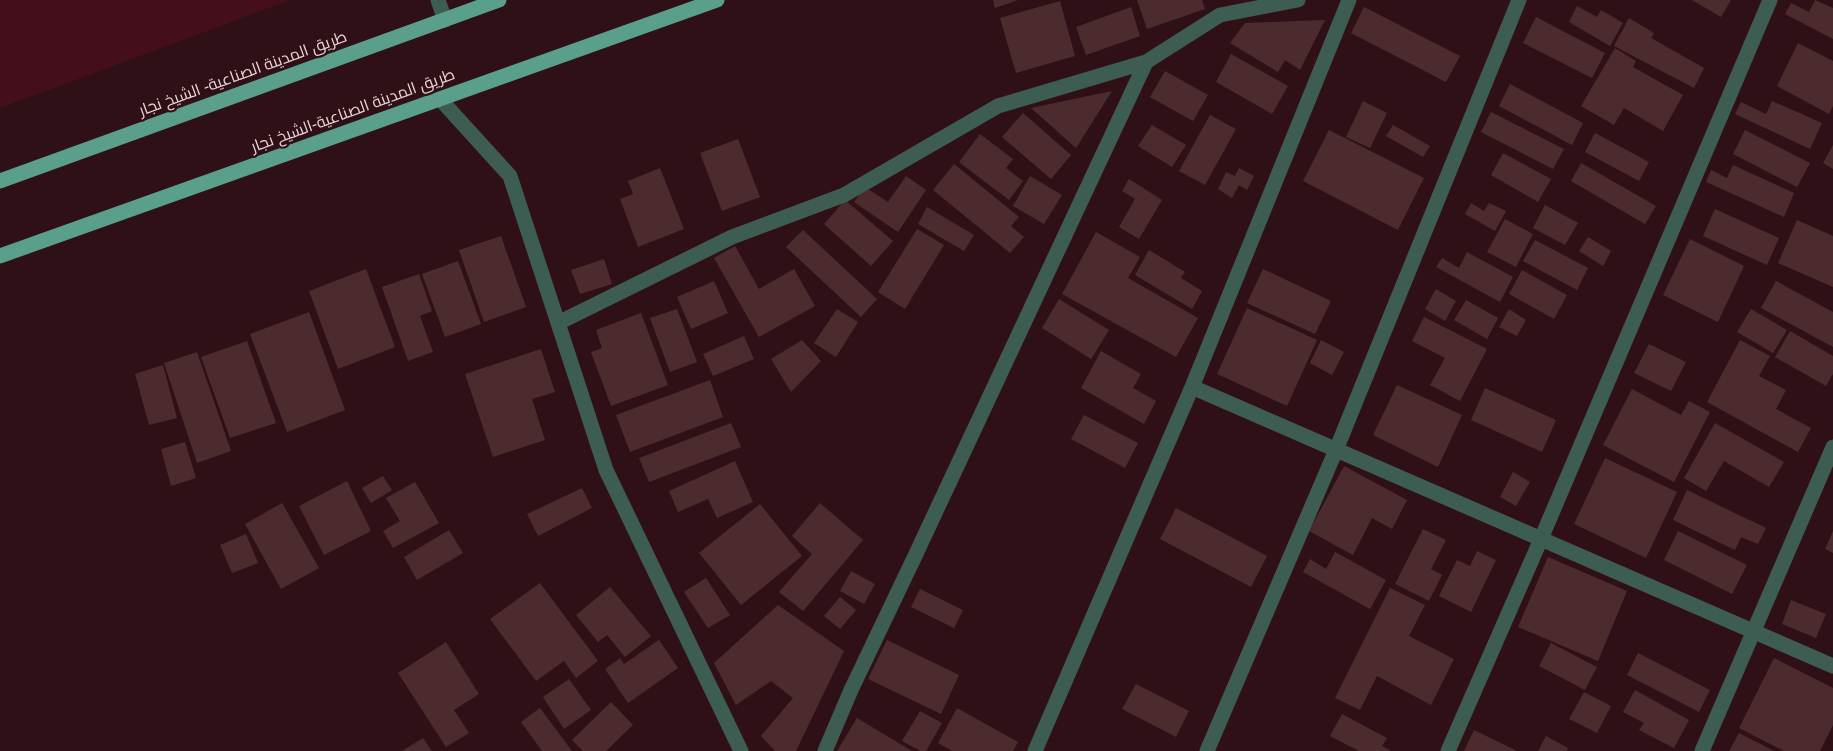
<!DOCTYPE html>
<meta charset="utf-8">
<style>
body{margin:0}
canvas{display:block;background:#2f1016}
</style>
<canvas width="1833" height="751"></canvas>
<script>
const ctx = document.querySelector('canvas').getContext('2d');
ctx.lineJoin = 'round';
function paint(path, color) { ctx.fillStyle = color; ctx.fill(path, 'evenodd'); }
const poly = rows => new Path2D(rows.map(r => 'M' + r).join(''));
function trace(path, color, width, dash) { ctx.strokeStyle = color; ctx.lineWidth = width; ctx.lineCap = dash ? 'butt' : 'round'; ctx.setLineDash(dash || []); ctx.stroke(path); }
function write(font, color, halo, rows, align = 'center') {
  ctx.font = font + ' "Open Sans",Cairo,sans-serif'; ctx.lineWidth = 4.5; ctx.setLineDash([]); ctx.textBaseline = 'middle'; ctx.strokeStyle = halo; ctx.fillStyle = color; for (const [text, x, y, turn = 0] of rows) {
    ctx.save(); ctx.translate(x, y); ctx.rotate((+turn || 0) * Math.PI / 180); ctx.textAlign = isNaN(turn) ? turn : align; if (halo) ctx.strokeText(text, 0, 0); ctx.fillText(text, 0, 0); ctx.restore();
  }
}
paint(poly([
 [0,0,290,0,0,108]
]), '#450e1b');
paint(poly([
 [993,0,1018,0,995,8],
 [1137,0,1202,0,1205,9,1147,29],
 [1692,0,1731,0,1721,17],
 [1815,0,1833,8,1833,39,1785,14,1791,3,1809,12],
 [1060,1,1075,56,1016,73,1000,18],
 [1577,6,1597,17,1601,10,1623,23,1610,46,1569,22],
 [1131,7,1140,36,1086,55,1076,27],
 [1364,7,1460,56,1446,82,1351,33],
 [1536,17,1605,53,1592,78,1523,43],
 [1629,18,1654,33,1651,38,1704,68,1694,88,1614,46],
 [1325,20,1300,70,1285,60,1278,72,1230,43,1245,23],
 [1798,43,1833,61,1833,106,1829,114,1777,86],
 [1615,48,1636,61,1633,67,1683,95,1663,131,1624,108,1614,125,1581,106],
 [1231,54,1288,86,1272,114,1216,82],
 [1165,71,1208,95,1193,121,1150,97],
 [1510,84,1583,123,1572,145,1499,106],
 [1112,91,1076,148,1031,108],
 [1363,101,1387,113,1370,148,1346,137],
 [1772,101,1822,123,1810,149,1735,114,1741,102,1766,114],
 [1491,112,1564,149,1553,169,1481,132],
 [1023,113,1071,155,1051,179,1002,137],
 [1210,115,1236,129,1205,185,1179,171],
 [1152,125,1186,145,1172,167,1138,146],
 [1393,125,1430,146,1423,157,1386,136],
 [1329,130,1424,178,1398,230,1303,181],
 [1745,130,1810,163,1797,187,1733,154],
 [1595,133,1649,162,1639,181,1585,152],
 [980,134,1013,159,1006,168,1023,181,1009,200,959,162],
 [738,139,760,197,722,211,700,153],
 [1833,145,1833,169,1823,163],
 [1503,153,1551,179,1538,202,1491,175],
 [1581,163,1656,206,1645,224,1571,181],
 [954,164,1019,217,1011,226,1024,237,1010,253,933,190],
 [1733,165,1794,193,1784,217,1706,182,1711,170,1727,178],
 [660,168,684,229,638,247,620,199,633,194,628,181],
 [1239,168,1254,176,1247,190,1239,185,1232,198,1218,189,1226,172,1235,176],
 [906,176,926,190,898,232,854,202,865,187,888,202],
 [1030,176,1062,195,1044,224,1013,206],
 [1129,179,1162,200,1139,239,1119,227,1135,199,1122,191],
 [845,200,893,241,871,266,824,224],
 [1471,203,1484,211,1489,203,1506,211,1495,231,1465,214],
 [1545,205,1578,223,1565,245,1533,228],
 [927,207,974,235,964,251,918,224],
 [1715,209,1779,238,1767,265,1703,236],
 [1505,219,1533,234,1516,267,1487,252],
 [1797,220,1833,236,1833,287,1778,263],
 [917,229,944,245,905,309,878,292],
 [803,230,877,299,861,317,786,247],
 [1096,232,1140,257,1128,278,1198,318,1176,357,1062,294],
 [501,236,526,307,484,322,459,250],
 [1588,237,1611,251,1603,266,1579,251],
 [1690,239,1744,266,1718,322,1663,295],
 [1535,240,1588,268,1577,290,1523,261],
 [735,246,759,289,794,269,815,306,759,337,714,258],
 [1149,250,1185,272,1181,278,1202,291,1192,309,1135,275],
 [1467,252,1513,277,1500,302,1436,267,1442,258,1459,268],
 [604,259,612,284,580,294,571,270],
 [458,261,481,324,445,337,422,274],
 [366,269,395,347,338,369,309,291],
 [1263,269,1331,301,1315,334,1247,303],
 [1522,270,1567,295,1554,319,1509,294],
 [419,274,432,311,420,316,433,352,408,361,382,287],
 [714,281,728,313,691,329,677,297],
 [1776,281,1833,312,1833,347,1761,308],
 [1436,289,1456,301,1445,321,1425,309],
 [1059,299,1109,330,1091,359,1042,328],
 [1466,300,1498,318,1487,339,1454,320],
 [1247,308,1317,340,1287,406,1217,374],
 [677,309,697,362,670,372,650,318],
 [837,309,858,322,836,357,814,343],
 [1509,309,1526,320,1517,336,1499,327],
 [1751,309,1787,330,1773,353,1737,332],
 [309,312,345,410,287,432,250,334],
 [641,313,668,385,611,406,591,352,602,348,596,330],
 [1424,317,1487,349,1460,401,1430,385,1445,358,1412,341],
 [1790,331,1833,356,1833,374,1826,386,1775,357],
 [744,336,754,359,713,376,703,354],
 [802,340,821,361,791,392,771,359],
 [1321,340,1344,352,1332,375,1310,363],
 [1740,340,1770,356,1759,376,1786,390,1776,409,1811,428,1798,452,1707,402],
 [247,341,276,423,230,438,201,357],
 [1649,344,1686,362,1671,391,1634,373],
 [541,349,555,392,532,399,545,440,493,457,465,374],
 [1101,351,1141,374,1133,388,1156,401,1144,424,1081,388],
 [197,352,231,451,197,463,164,363],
 [163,365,177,418,149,425,135,374],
 [710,380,723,417,630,452,616,415],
 [1397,385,1462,415,1438,467,1373,435],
 [1485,388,1556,420,1542,452,1471,420],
 [1632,389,1681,415,1689,401,1710,412,1674,482,1603,445],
 [1084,415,1138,443,1125,468,1071,439],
 [731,423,741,447,649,482,639,458],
 [1715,423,1784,462,1769,487,1724,461,1706,491,1684,478],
 [185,442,196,478,171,486,161,449],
 [1605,458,1677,492,1646,558,1574,524],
 [735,461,753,502,717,518,708,499,678,512,669,491],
 [1344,466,1407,500,1392,529,1372,518,1353,555,1309,531],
 [1513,472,1530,482,1516,506,1500,497],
 [383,476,392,490,371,503,362,488],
 [347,481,371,531,324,555,299,506],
 [415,482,439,523,393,548,383,531,400,521,386,498],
 [582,488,592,508,538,536,527,514],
 [1687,490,1766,528,1758,544,1741,537,1735,550,1673,520],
 [282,503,319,568,281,589,245,524],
 [820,503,863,540,803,611,779,592,812,554,792,536],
 [760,504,802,556,741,605,699,553],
 [1176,508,1267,556,1251,587,1160,539],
 [1423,529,1446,540,1431,569,1442,575,1429,601,1395,584],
 [449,530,463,553,417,580,404,557],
 [1678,531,1747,565,1732,594,1664,560],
 [1833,531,1833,553,1825,549],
 [246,534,258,563,232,573,220,545],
 [1477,551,1496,560,1471,612,1439,596,1457,560,1470,566],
 [1335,552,1386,580,1370,609,1303,572,1310,559,1326,569],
 [1548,557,1627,591,1598,661,1518,627],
 [851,571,875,584,864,604,840,591],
 [706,578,730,615,708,628,684,592],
 [540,583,598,661,576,678,564,661,536,681,490,619],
 [610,587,651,636,625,657,607,635,598,642,576,615],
 [1390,588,1425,605,1409,636,1454,659,1431,705,1377,676,1360,710,1335,698],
 [920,589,963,610,954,628,911,607],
 [840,597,856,610,840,629,824,616],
 [1791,600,1826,614,1816,638,1782,624],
 [778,605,844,651,796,751,775,751,761,736,793,698,771,681,736,705,714,663],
 [659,640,678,668,628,703,605,669,620,658,624,664],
 [887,640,959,675,941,714,868,679],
 [446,642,479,694,454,710,469,733,446,747,398,673],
 [1551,643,1597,667,1585,690,1539,666],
 [1638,653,1710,690,1699,712,1627,675],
 [1774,658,1833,688,1833,725,1820,751,1784,751,1739,728],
 [569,679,591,710,564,729,543,697],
 [1136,684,1189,711,1176,737,1122,709],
 [1635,690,1689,720,1674,748,1639,730,1644,723,1623,712],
 [1584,692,1611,706,1597,733,1569,719],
 [611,702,633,725,606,751,583,751,572,740],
 [540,708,572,751,542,751,521,722],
 [957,708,1018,742,1013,751,952,751,938,743],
 [920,711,942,723,926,751,920,751,902,741],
 [1342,714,1387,738,1382,746,1391,751,1359,751,1330,736],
 [857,718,912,751,837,751],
 [1474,730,1517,751,1464,751],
 [1739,733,1774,751,1729,751],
 [1546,736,1568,748,1567,751,1538,751],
 [423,738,432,751,402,751]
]), '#4c2b2f');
trace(poly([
 [438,0,445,20],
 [440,99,510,176,606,470,741,751],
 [558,323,732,237,844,195,998,106,1146,62],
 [1192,387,1833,666],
 [825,751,851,690,915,556,1146,62,1220,15,1298,0],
 [1035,751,1192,387,1349,0],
 [1207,751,1336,450,1519,0],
 [1448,751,1541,539,1770,0],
 [1702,751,1833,447]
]), '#3d5d53', 15);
trace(poly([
 [0,181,499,0],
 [0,256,717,0]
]), '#5a9f8b', 15);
write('16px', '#edd7d9', '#2f1016', [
 ["طريق المدينة الصناعية- الشيخ نجار",243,74,-20],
 ["طريق المدينة الصناعية-الشيخ نجار",353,111,-20]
]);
</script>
